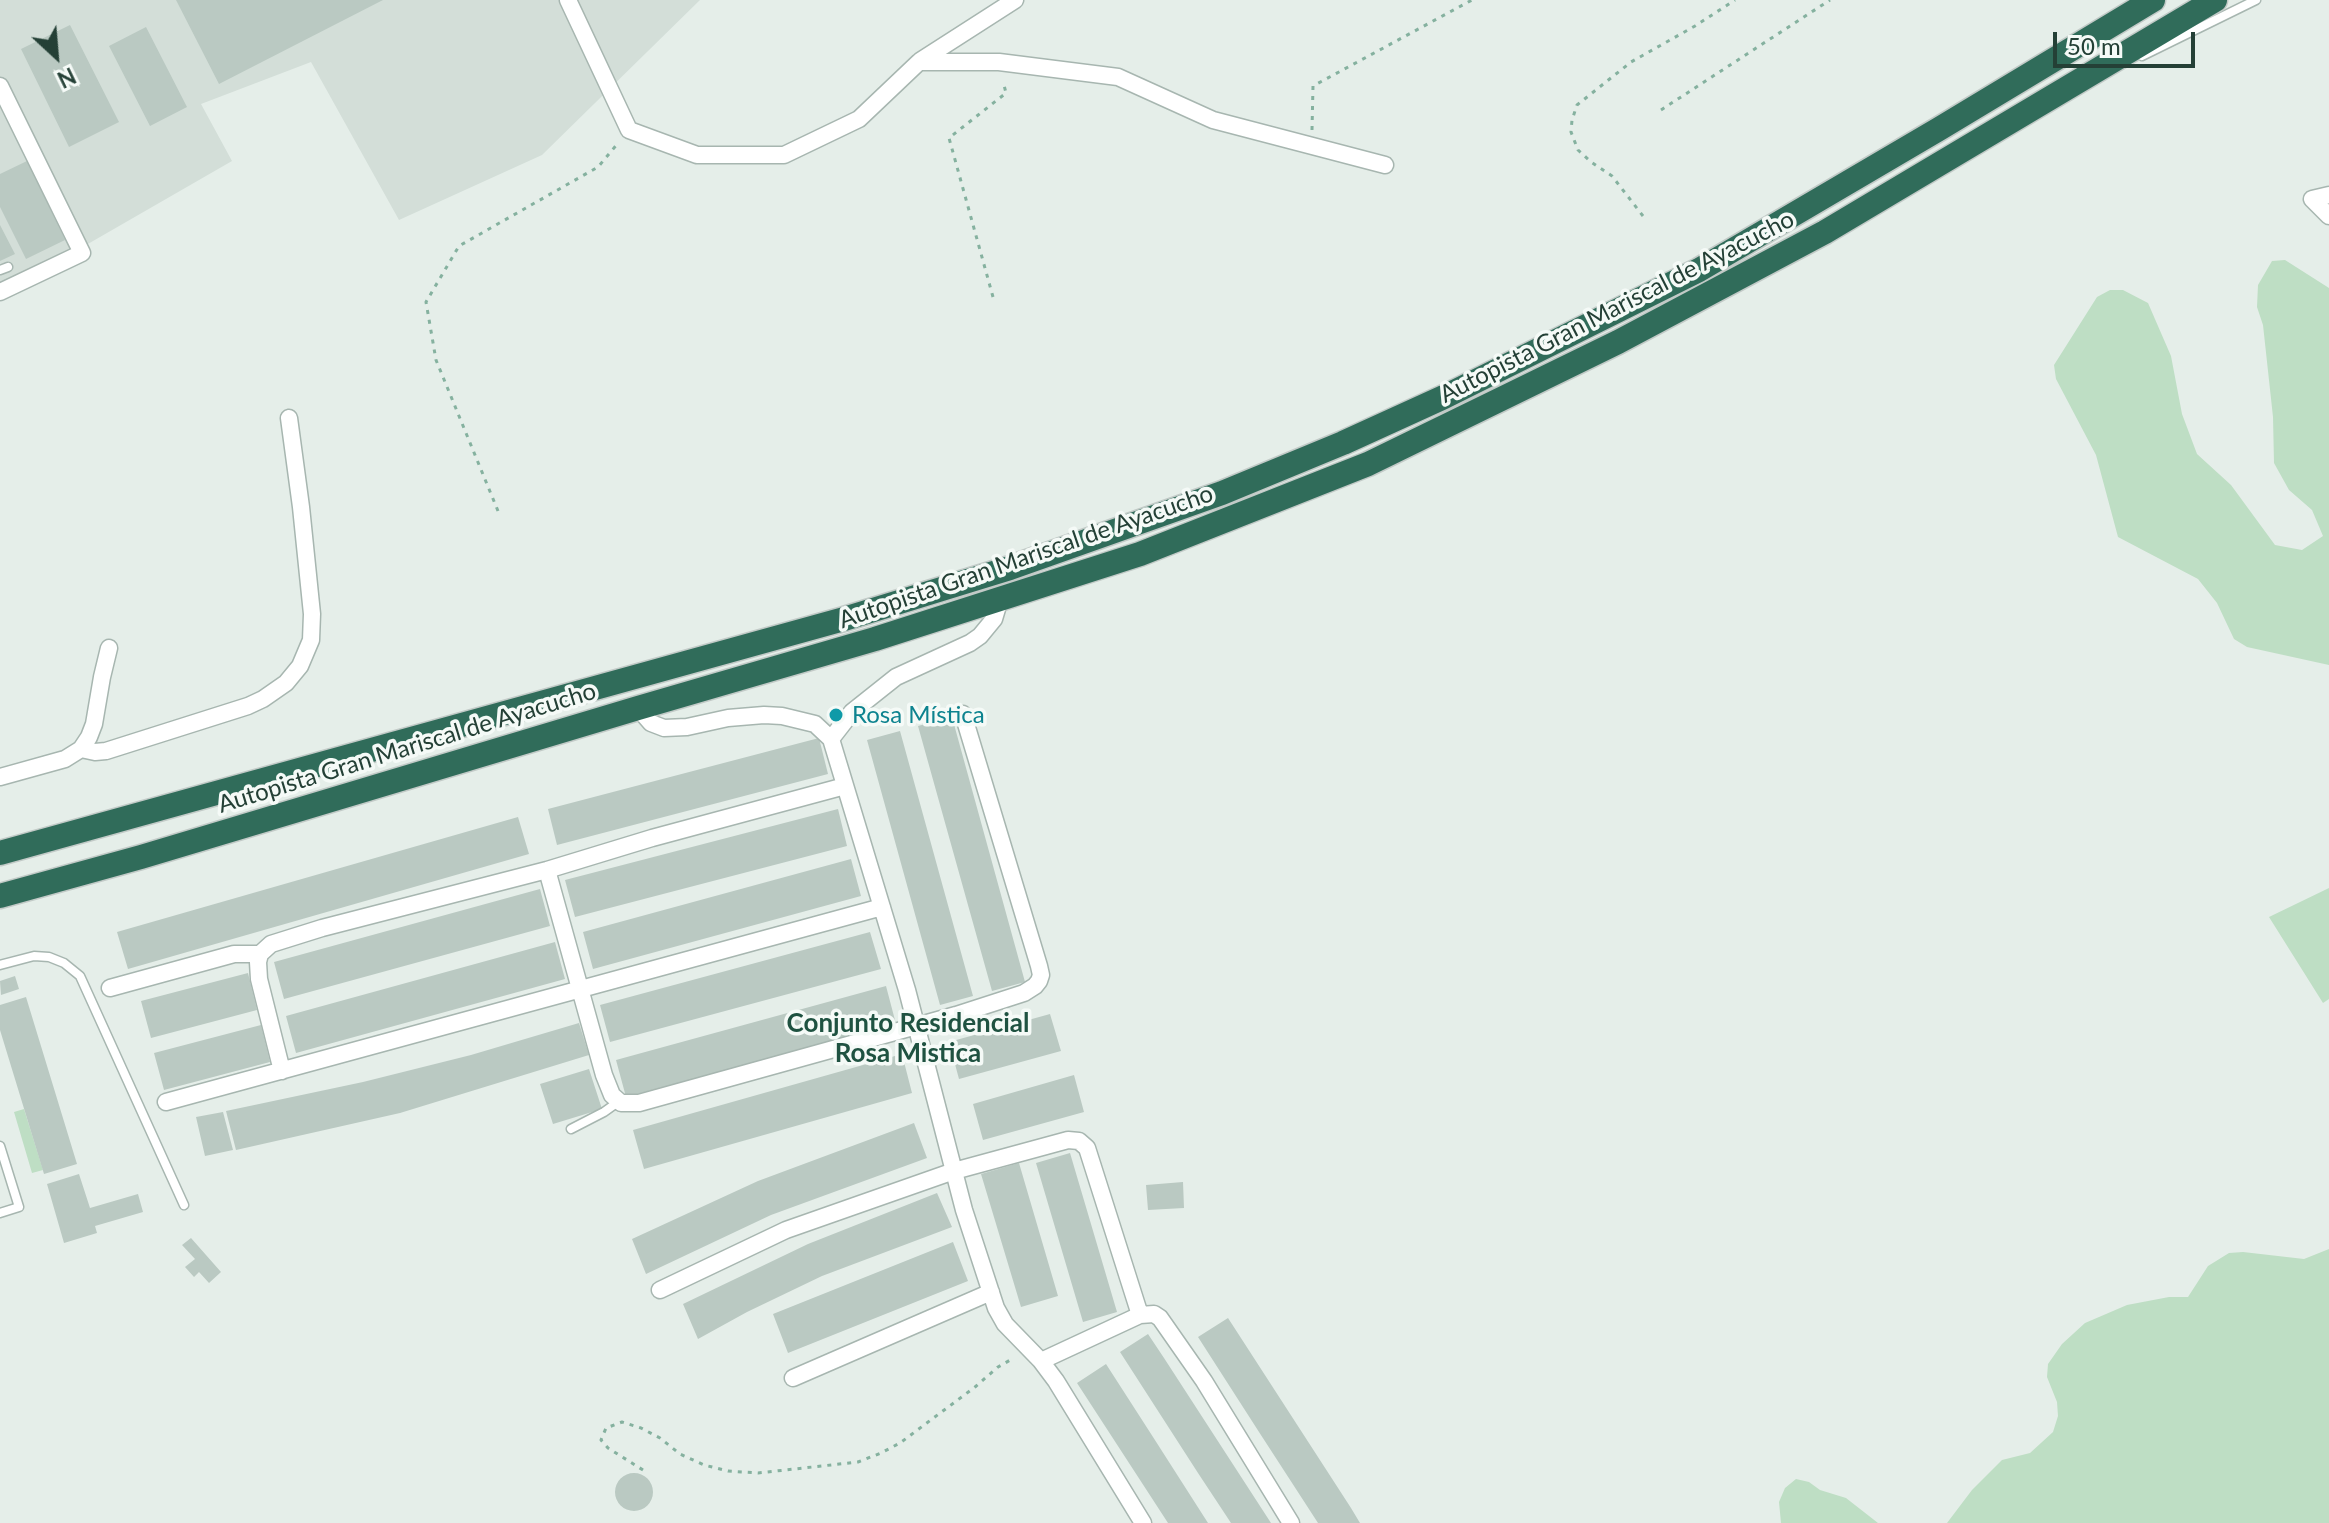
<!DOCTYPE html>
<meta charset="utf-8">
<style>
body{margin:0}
#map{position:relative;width:2329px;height:1523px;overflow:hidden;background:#e5eee9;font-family:Lato,sans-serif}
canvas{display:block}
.north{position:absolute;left:16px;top:16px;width:80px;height:80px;-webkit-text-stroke:6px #f5faf7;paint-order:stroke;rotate:154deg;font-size:22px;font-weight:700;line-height:32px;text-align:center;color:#244036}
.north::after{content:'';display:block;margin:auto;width:28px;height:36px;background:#244036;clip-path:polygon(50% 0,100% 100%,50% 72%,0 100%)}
.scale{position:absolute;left:2053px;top:32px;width:142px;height:36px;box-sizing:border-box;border:4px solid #244036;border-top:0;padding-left:10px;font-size:24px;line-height:28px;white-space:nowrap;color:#244036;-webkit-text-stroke:6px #f5faf7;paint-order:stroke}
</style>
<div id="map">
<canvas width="2329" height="1523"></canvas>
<div class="north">N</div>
<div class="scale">50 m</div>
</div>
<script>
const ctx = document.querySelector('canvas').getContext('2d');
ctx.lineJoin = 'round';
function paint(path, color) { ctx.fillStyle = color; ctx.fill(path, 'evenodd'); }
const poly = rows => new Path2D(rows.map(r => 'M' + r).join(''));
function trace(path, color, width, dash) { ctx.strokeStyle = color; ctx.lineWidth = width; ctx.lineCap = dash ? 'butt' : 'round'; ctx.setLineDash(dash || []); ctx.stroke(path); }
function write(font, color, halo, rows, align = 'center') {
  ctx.font = font + ' Lato,sans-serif'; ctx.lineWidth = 7; ctx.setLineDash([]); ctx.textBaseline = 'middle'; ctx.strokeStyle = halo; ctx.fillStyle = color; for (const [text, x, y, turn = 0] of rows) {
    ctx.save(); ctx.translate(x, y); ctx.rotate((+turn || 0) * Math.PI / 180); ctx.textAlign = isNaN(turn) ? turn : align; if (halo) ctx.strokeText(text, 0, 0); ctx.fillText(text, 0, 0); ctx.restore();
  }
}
paint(poly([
 [0,0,700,0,542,155,399,220,311,62,201,104,232,161,67,256,0,291]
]), '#d3ded8');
paint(poly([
 [2285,260,2329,288,2329,665,2247,647,2234,639,2217,603,2198,579,2118,537,2096,455,2056,379,2054,365,2097,297,2110,290,2123,290,2148,303,2171,356,2182,414,2197,454,2231,485,2275,545,2302,550,2323,536,2312,510,2289,490,2274,463,2273,417,2263,325,2257,307,2258,285,2272,261],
 [2329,888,2329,999,2323,1003,2269,917],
 [24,1109,43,1170,32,1173,14,1112],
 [2329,1249,2329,1523,1947,1523,1972,1490,2002,1460,2030,1453,2053,1432,2058,1416,2057,1402,2047,1377,2048,1364,2062,1344,2085,1323,2127,1305,2169,1297,2188,1297,2208,1266,2229,1253,2243,1252,2304,1259],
 [1796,1479,1809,1482,1820,1490,1846,1498,1878,1523,1781,1523,1779,1502,1785,1488]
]), '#bedec4');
paint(poly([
 [176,0,383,0,219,84],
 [70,25,119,122,69,147,21,49],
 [146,27,187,107,150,126,109,46],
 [27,161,65,240,26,259,0,207,0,174],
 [0,225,15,254,0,261],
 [952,717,1025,982,992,991,918,726],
 [900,731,973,996,940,1005,867,740],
 [819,738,828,774,557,845,548,809],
 [838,809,847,846,575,917,565,880],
 [518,817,529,854,128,969,117,932],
 [851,859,861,896,593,969,583,932],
 [540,889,550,926,284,999,274,962],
 [870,932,881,969,610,1042,600,1005],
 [555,942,565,979,296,1053,286,1016],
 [248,973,257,1010,151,1038,141,1001],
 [15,976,19,989,1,995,0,981],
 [886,986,896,1024,626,1097,616,1060],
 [26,997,77,1164,44,1174,0,1030,0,1005],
 [1050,1014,1061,1051,959,1079,949,1042],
 [579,1023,589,1055,400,1113,236,1150,226,1111,363,1082,471,1055],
 [261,1025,270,1062,164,1090,154,1053],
 [902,1054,912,1093,644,1169,633,1130],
 [589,1069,602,1109,553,1124,540,1084],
 [1074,1075,1084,1112,983,1140,973,1104],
 [223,1112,233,1150,205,1156,196,1117],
 [914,1123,927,1158,771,1215,646,1274,632,1239,758,1181],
 [1070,1153,1117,1312,1083,1322,1036,1163],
 [1019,1163,1058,1296,1021,1307,981,1174],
 [79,1174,90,1208,138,1194,143,1212,95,1226,97,1233,64,1243,47,1184],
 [1183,1182,1184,1208,1148,1210,1146,1185],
 [937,1193,952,1227,822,1276,747,1312,698,1339,683,1304,808,1244],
 [191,1238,221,1272,209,1283,199,1272,194,1277,185,1267,195,1259,182,1245],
 [953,1242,968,1281,788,1353,773,1314],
 [1228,1318,1351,1508,1360,1523,1318,1523,1259,1432,1198,1337],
 [1148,1334,1164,1358,1271,1523,1231,1523,1198,1473,1120,1352],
 [1106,1364,1153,1437,1208,1523,1168,1523,1077,1383],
 '615 1492a19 19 0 1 1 38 0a19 19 0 1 1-38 0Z'
]), '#bac9c2');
const lane = poly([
 [2142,56,2256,0],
 [0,270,8,267],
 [0,965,34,956,49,957,64,963,80,976,184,1205],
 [571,1129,604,1112,618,1102],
 [0,1146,19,1207,0,1213]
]);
const street = poly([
 [568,0,629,130,697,155,784,155,859,119,919,62,999,62,1118,77,1213,120,1385,165],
 [920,61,1015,0],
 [0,86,82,253,0,292],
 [2329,195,2312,199,2329,216],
 [638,708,651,723,664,728,687,727,728,718,764,715,782,716,815,724,831,739,907,990,964,1210,996,1308,1005,1324,1041,1361,1056,1381,1143,1523],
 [831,739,852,712,896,677,970,643,980,636,994,619,1000,599],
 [81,749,95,752,106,751,248,706,263,699,286,683,300,666,311,640,312,614,301,507,289,418],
 [0,777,65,759,81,749,89,737,94,724,102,677,109,648],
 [547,870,604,1075,612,1095,621,1103,639,1103,956,1015,1024,993,1035,986,1039,981,1041,975,1039,966,963,714],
 [110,988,234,954,260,954],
 [282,1071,259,979,258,962,260,954,271,944,322,928,547,870,652,838,845,786],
 [166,1102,882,907],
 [660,1290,786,1230,954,1171,1068,1140,1079,1141,1087,1148,1140,1315],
 [1041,1361,1140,1315,1154,1314,1160,1318,1204,1381,1291,1523],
 [793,1378,991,1292]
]);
const highway = poly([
 [0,853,844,619,1010,568,1222,493,1343,443,1444,397,1699,270,1939,129,2153,0],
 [0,896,141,857,638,708,875,639,1140,554,1368,464,1618,342,1825,232,2215,0]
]);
trace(lane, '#a7b6b0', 11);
trace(street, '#a7b6b0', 19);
trace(highway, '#c2cac7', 27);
trace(poly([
 [1661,110,1830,0],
 [1312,130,1313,86,1472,0],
 [1643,216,1612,176,1591,162,1578,150,1571,132,1572,120,1577,105,1631,62,1695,26,1735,0],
 [993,297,949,138,1006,93,1003,81],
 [498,511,436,360,426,302,459,246,598,167,619,142],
 [643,1470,608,1448,601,1440,606,1428,622,1422,641,1428,660,1438,680,1454,704,1465,728,1471,758,1473,858,1462,881,1453,900,1443,975,1387,998,1367,1012,1359]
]), '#85b19f', 3, [4, 6]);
trace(lane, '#fff', 8);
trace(street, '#fff', 16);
trace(highway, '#306c5a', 24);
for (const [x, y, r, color] of [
 [836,715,8,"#0f9aa8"]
]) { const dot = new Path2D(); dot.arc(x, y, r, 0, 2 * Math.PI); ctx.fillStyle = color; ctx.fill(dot); trace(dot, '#f5faf7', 3); }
write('24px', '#244036', '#f5faf7', [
 ["Autopista Gran Mariscal de Ayacucho",1617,307,-27],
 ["Autopista Gran Mariscal de Ayacucho",1026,557,-19],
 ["Autopista Gran Mariscal de Ayacucho",407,748,-17]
]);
write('24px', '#0d838f', '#f5faf7', [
 ["Rosa Mística",852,715]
], 'left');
write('bold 26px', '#1f5241', '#f5faf7', [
 ["Conjunto Residencial",908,1024],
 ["Rosa Mistica",908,1054]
]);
</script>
